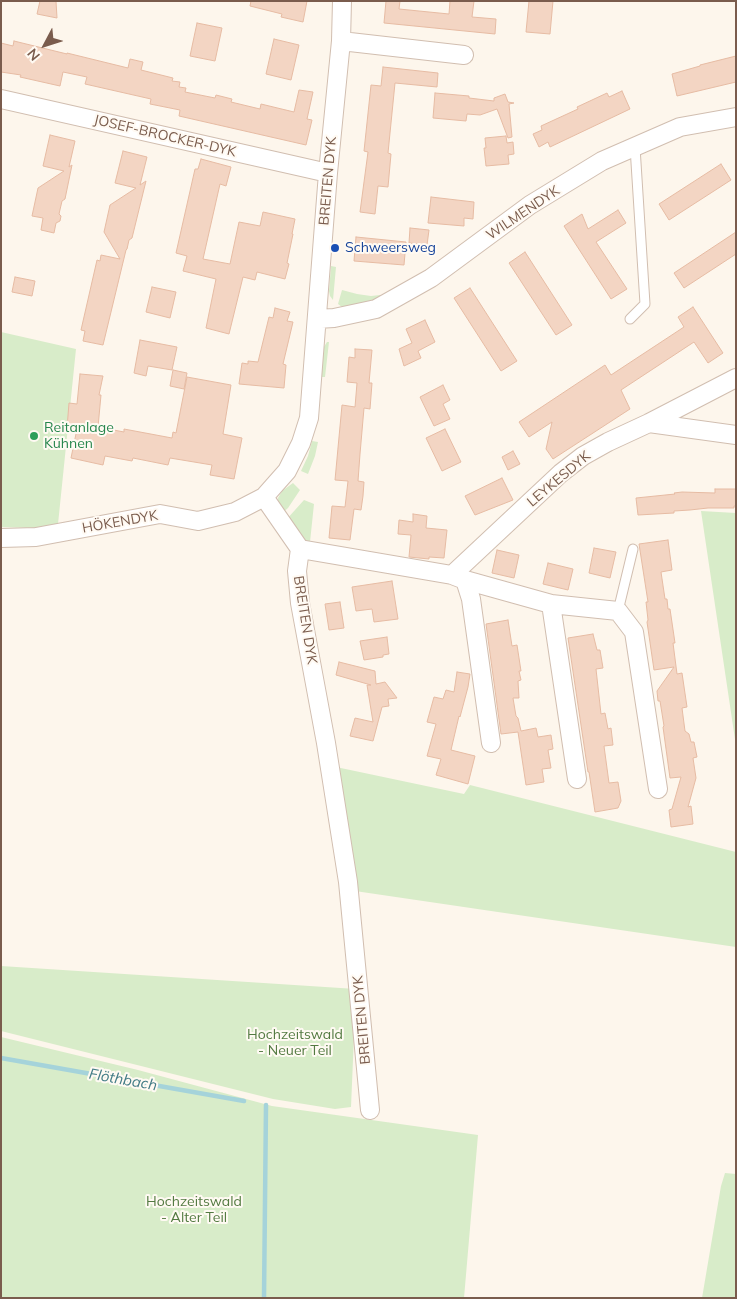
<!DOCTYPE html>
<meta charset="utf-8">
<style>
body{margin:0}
#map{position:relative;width:737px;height:1299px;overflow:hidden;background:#fdf6ec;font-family:Mulish,sans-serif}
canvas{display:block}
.frame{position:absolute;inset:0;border:2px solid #7a5c4d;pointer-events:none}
.north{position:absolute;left:20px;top:20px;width:50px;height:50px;-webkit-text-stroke:4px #fffaf3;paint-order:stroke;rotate:230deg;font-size:14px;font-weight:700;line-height:20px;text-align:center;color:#7a5c4d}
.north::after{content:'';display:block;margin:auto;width:18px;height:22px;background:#7a5c4d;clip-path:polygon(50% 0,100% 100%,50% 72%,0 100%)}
</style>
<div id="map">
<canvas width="737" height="1299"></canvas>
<div class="frame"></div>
<div class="north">N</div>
</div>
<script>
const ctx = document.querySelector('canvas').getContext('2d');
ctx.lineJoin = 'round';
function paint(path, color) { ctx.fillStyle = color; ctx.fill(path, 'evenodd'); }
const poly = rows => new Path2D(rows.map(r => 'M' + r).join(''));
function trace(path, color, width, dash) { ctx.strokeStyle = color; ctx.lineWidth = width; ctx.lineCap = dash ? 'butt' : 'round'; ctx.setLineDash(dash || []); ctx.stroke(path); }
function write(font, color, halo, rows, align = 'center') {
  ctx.font = font + ' Mulish,sans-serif'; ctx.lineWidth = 4; ctx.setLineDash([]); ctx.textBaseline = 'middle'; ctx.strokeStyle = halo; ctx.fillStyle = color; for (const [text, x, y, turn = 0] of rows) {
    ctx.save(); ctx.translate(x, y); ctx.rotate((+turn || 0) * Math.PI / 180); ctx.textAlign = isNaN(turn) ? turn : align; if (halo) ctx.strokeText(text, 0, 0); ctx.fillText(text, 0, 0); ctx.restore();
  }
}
paint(poly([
 [331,266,336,267,333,300,330,296,329,291],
 [342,290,357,294,371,296,380,295,381,297,361,305,348,308,342,307,338,304],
 [1,332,76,349,58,524,35,528,1,527],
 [327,342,329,342,325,377,320,377,322,350],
 [312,441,318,442,315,456,308,474,301,471,308,456],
 [293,483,300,490,288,508,279,516,277,508,278,498,282,491],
 [304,500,314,504,310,542,300,540,286,520],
 [701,511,736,513,736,746],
 [336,767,464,794,470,785,736,852,736,947,355,891],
 [1,966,356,989,351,1107,335,1109,273,1099,1,1031],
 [1,1037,138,1070,272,1106,478,1135,464,1298,1,1298],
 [725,1173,736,1174,736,1298,702,1298,721,1186]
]), '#d8ecc9');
trace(poly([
 [1,1058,244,1101],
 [264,1298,266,1105]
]), '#a5d3da', 4.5);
const building = poly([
 [40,1,56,1,57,18,37,14,40,1],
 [251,1,307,1,303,22,281,17,282,14,250,6,251,1],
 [386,1,400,1,399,9,449,14,450,1,474,1,472,17,496,19,495,34,384,23,386,1],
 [529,1,553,1,550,34,526,32,529,1],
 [197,23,222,28,215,61,190,56,197,23],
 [274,39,299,45,291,80,266,74,274,39],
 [14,41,67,54,67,53,128,68,130,59,143,62,141,70,173,78,172,81,180,82,179,87,186,88,185,92,215,98,216,95,232,99,231,102,260,109,261,104,294,112,299,90,313,92,307,119,312,120,306,145,179,116,180,110,150,104,151,99,85,84,87,77,63,72,60,86,20,77,21,75,1,72,1,43,13,46,14,41],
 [736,56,736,82,677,96,672,74,700,66,700,65,736,56],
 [383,67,438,73,437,87,395,83,388,153,391,154,388,187,378,186,375,214,360,212,368,152,364,151,371,85,381,86,383,67],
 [622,91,630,109,550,147,548,142,539,147,533,134,542,130,541,126,578,109,577,107,607,93,609,97,622,91],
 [435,93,469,96,469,98,494,101,494,98,505,94,508,102,514,103,509,104,512,137,508,138,497,109,480,115,467,114,466,121,433,118,435,93],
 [50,135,75,141,69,167,72,165,65,199,62,201,59,214,61,216,60,221,56,223,54,233,41,230,43,218,32,216,38,188,64,171,43,166,50,135],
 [506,136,507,143,513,142,514,154,508,155,509,164,486,166,484,148,486,148,485,138,506,136],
 [123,151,147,157,140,185,146,181,132,238,129,240,127,249,126,250,103,345,83,341,85,331,81,330,97,260,100,261,101,255,120,259,104,232,110,205,136,188,115,183,123,151],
 [201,159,231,167,226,186,220,184,203,259,230,264,239,222,260,226,263,212,295,219,292,234,293,234,287,263,289,264,285,279,257,272,255,280,243,277,229,334,206,328,216,279,183,271,187,256,176,253,195,169,198,169,201,159],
 [721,164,731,180,669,220,659,204,721,164],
 [431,197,474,202,473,219,464,218,464,226,428,223,431,197],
 [618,210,626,223,596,242,627,289,611,299,564,226,582,214,588,229,618,210],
 [410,228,429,230,427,245,409,243,410,228],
 [736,232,736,254,684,288,674,273,736,232],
 [356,237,406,242,404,265,354,261,356,237],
 [525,252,572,325,556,335,509,263,525,252],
 [15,277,35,281,32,296,12,292,15,277],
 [152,287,176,292,170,318,146,312,152,287],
 [470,288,517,361,501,371,454,298,470,288],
 [693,307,723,353,708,363,694,342,621,390,630,409,553,459,546,449,552,422,529,437,519,422,605,365,611,375,684,327,678,317,693,307],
 [275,308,290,312,287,321,293,322,283,364,286,365,284,388,239,384,242,363,248,364,248,361,258,362,269,317,273,318,275,308],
 [425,320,435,342,418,351,421,358,404,366,399,349,412,343,406,329,425,320],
 [140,340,177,347,172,370,148,366,146,376,134,373,140,340],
 [355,349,372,350,369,383,372,383,370,409,364,408,360,454,358,481,364,482,363,496,361,510,354,509,350,540,329,538,332,506,345,507,348,481,335,480,342,405,355,407,357,383,347,382,349,357,355,358,355,349],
 [173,370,187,373,184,389,170,386,173,370],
 [80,374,103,376,99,395,101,395,98,427,124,432,124,429,172,438,173,432,176,433,187,377,231,385,223,434,242,438,234,479,210,475,212,465,170,458,168,465,133,458,132,461,105,456,103,465,71,458,77,429,67,428,69,403,77,404,80,374],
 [443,385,450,400,443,404,450,419,434,426,420,397,443,385],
 [445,429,461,462,442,471,426,438,445,429],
 [513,451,520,464,508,470,502,457,513,451],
 [502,478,513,500,475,515,465,496,502,478],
 [715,489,736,489,736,506,734,506,734,508,708,508,690,510,674,511,674,513,638,515,636,498,675,494,674,493,682,492,715,493,715,489],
 [413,514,427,516,426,528,447,530,444,558,429,557,429,559,409,557,411,535,398,534,399,520,413,522,413,514],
 [668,540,672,570,661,572,665,599,667,599,668,609,670,609,675,643,673,643,677,674,682,673,687,707,682,708,685,731,689,734,691,742,694,742,697,757,693,758,696,778,688,807,691,806,693,824,671,827,669,810,672,809,681,777,670,778,663,727,664,726,660,701,658,701,657,691,674,667,654,670,647,622,648,620,646,602,648,602,639,544,668,540],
 [594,548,616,552,610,578,589,573,594,548],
 [497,550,519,555,514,578,492,573,497,550],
 [548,563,573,569,568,590,543,584,548,563],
 [392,581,398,619,374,622,372,609,356,611,352,587,392,581],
 [340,602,344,628,329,630,325,604,340,602],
 [508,620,512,646,517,645,521,671,519,671,521,680,518,681,519,698,513,698,516,716,518,718,521,731,536,728,538,737,551,735,553,749,548,750,551,768,542,769,544,782,526,785,518,732,501,734,486,624,508,620],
 [593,634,597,650,600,650,603,668,596,669,601,714,605,713,608,729,611,728,613,745,604,746,609,783,618,782,621,801,618,808,595,812,589,772,588,772,568,638,593,634],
 [387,637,389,654,383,655,383,657,364,660,360,641,387,637],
 [339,662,375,671,376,684,385,682,397,698,388,699,389,706,382,707,373,741,350,736,355,718,373,722,367,685,371,685,336,675,339,662],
 [457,672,470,674,468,687,460,717,459,716,451,750,475,756,468,784,436,775,441,759,427,756,436,724,427,722,434,697,443,699,446,690,454,692,457,672]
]);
paint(building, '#f3d5c3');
trace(building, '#e6bba3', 1);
const lane = poly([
 [630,319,645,304,635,147],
 [618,611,633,549]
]);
const street = poly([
 [341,41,464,55],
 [1,99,328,173],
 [317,319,334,318,376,309,431,278,530,205,602,161,680,127,736,117],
 [649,423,736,435],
 [264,497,300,549,297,571,300,603,326,743,348,882,370,1110],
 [1,538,36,537,160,514,198,521,235,512,264,497,287,471,301,443,309,418,328,173,341,41,342,1],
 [300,549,452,575,465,580,551,604,618,611,634,632,658,789],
 [452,575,561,473,583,456,608,442,649,423,736,378],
 [465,580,471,599,491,743],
 [551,604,577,779]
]);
trace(lane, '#d1beb0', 11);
trace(street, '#d1beb0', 20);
trace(lane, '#fff', 9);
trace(street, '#fff', 18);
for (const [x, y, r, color] of [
 [335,248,5,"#1a4fb4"],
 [34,436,5,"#2e9e5b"]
]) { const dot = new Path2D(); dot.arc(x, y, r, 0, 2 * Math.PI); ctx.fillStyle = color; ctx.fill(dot); trace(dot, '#fffaf3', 2); }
write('14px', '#7a5c4d', '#fffaf3', [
 ["JOSEF-BROCKER-DYK",165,136,13],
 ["BREITEN DYK",328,181,-85],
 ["WILMENDYK",523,213,-34],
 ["LEYKESDYK",559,479,-40],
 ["HÖKENDYK",120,522,-10],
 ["BREITEN DYK",305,620,81],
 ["BREITEN DYK",362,1020,-95]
]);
write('14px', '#164399', '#fffaf3', [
 ["Schweersweg",345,248]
], 'left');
write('14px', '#27864d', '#fffaf3', [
 ["Reitanlage",44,428],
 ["Kühnen",44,444]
], 'left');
write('14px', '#537a41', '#fffaf3', [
 ["Hochzeitswald",295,1035],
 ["- Neuer Teil",295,1051],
 ["Hochzeitswald",194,1202],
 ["- Alter Teil",194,1218]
]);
write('italic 15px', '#437c86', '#fffaf3', [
 ["Flöthbach",123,1080,10]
]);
</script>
